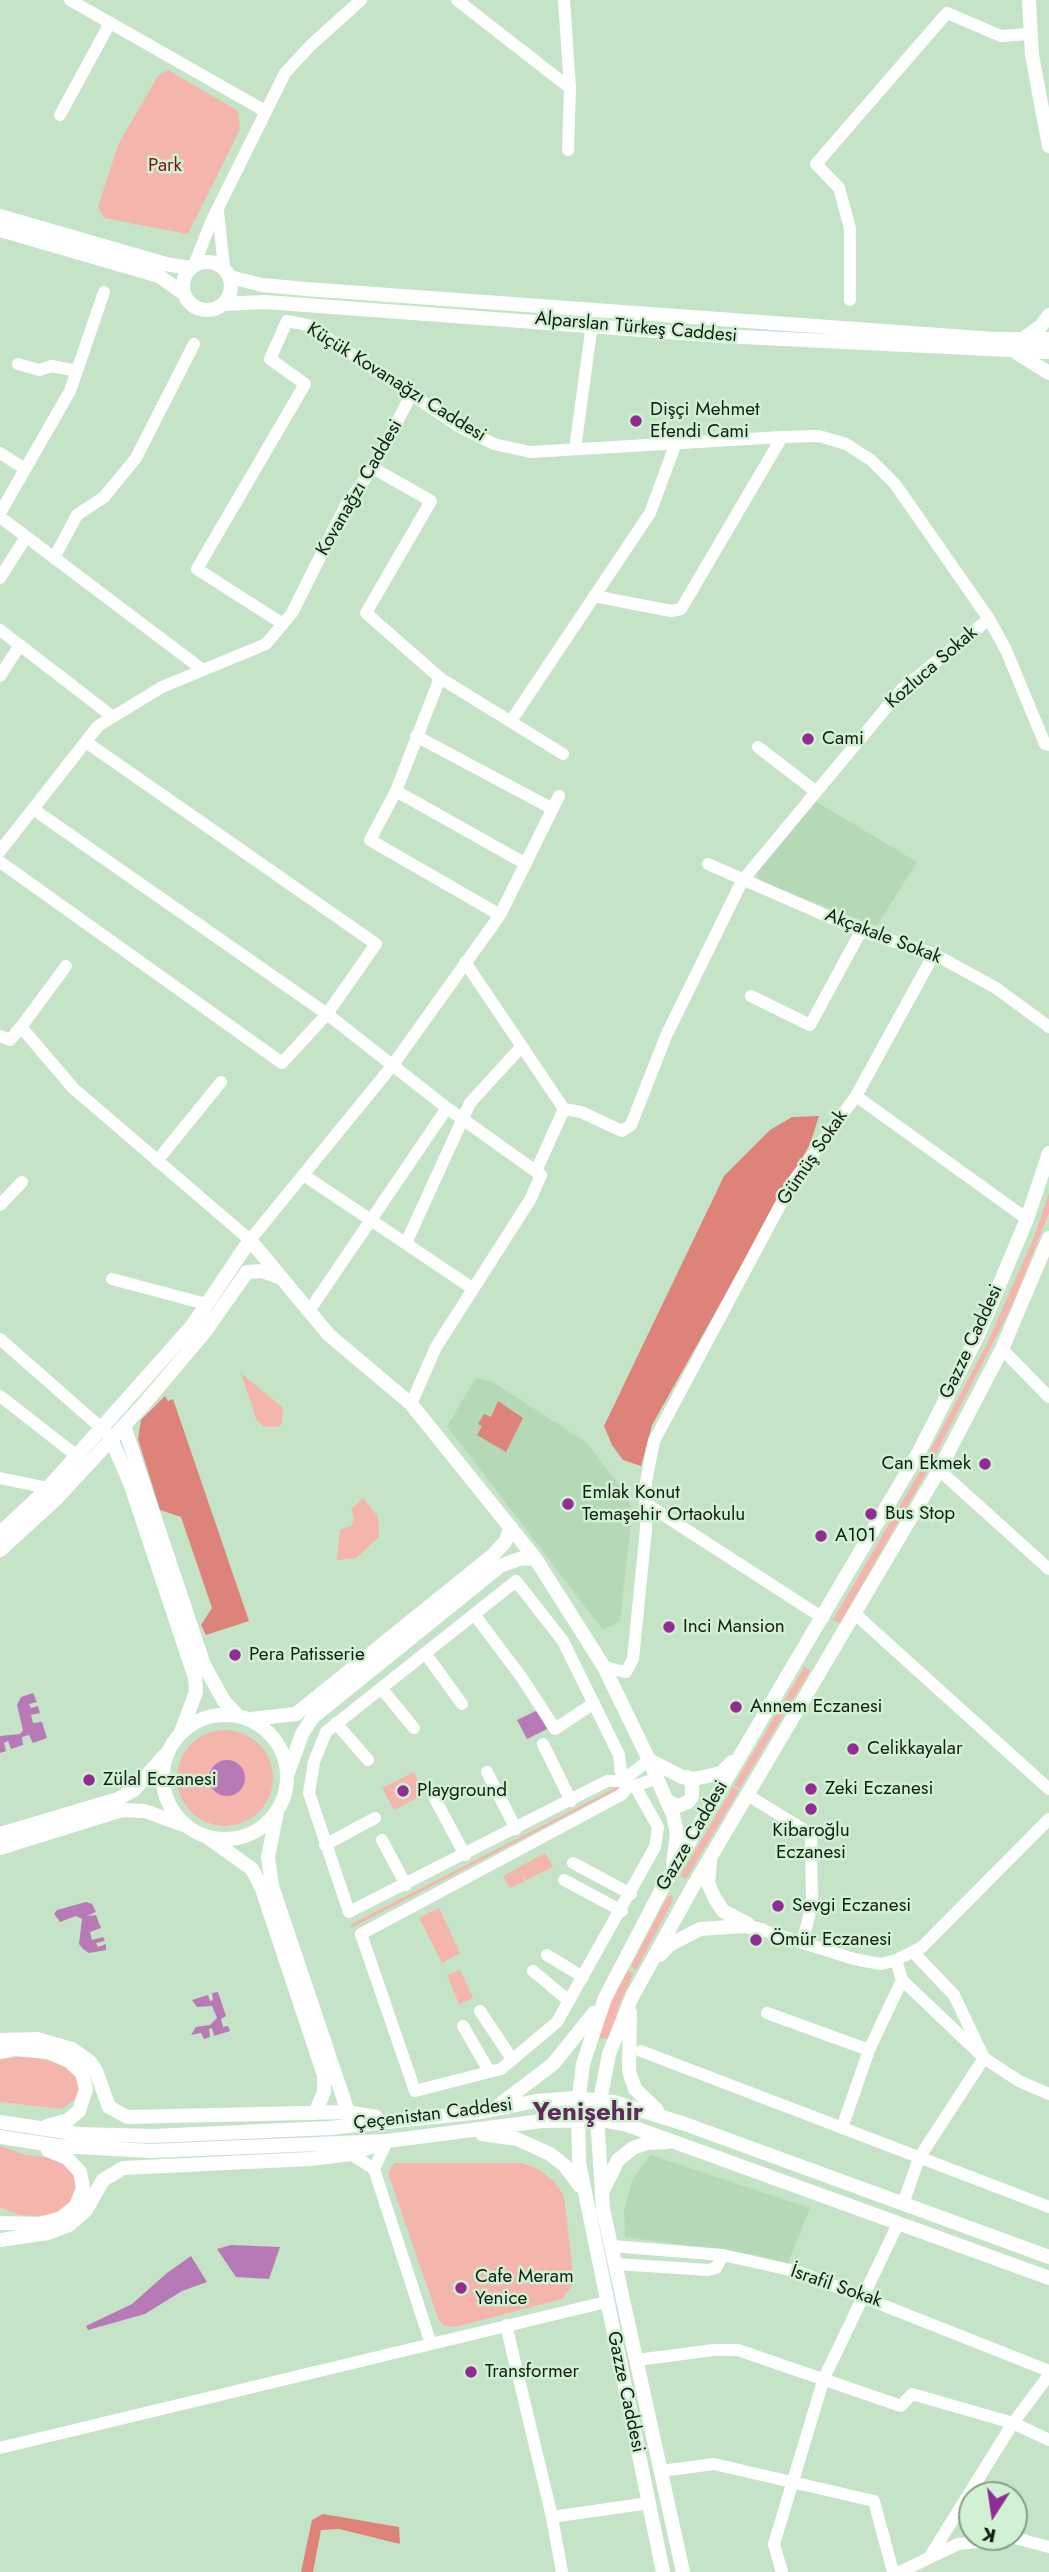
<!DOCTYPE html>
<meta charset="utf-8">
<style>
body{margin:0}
#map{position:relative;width:1049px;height:2572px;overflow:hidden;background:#c5e4c7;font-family:Jost,sans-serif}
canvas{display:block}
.north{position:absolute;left:958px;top:2481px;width:70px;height:70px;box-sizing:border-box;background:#d2f1d4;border:2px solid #869d87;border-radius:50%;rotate:192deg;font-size:19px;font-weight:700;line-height:28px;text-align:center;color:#131e14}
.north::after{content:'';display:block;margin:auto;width:24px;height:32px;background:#902c93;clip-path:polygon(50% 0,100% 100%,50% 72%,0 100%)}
</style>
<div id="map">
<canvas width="1049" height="2572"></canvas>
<div class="north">K</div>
</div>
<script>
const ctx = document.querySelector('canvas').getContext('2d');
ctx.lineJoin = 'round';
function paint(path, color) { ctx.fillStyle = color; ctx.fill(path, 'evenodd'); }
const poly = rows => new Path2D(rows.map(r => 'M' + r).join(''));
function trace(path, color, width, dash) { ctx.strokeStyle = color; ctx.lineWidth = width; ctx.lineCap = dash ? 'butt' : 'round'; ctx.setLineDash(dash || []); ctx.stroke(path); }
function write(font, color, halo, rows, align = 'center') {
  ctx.font = font + ' Jost,sans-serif'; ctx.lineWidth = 5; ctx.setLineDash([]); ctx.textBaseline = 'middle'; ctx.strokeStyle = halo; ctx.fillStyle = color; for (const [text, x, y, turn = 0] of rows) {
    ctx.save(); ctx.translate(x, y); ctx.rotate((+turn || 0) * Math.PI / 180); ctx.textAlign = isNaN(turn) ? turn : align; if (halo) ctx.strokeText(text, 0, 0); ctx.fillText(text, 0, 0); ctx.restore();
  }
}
paint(poly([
 [815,801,917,862,877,926,761,882,757,873],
 [476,1378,493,1382,587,1443,627,1495,632,1513,620,1621,603,1630,447,1426],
 [651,2155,810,2208,787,2265,756,2255,625,2237,624,2211,633,2178]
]), '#b5d8b7');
paint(poly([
 [168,70,238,111,240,129,188,234,104,218,98,207,118,145,158,76],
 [1049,1193,1049,1213,1012,1306,929,1467,923,1464,986,1346,1034,1237],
 [241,1373,283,1408,282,1422,279,1427,265,1427,257,1421],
 [923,1466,928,1470,840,1623,833,1620],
 [363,1498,378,1517,379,1537,356,1558,337,1560,340,1530,352,1525,354,1517,351,1509],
 [805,1666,810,1671,740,1788,734,1785],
 '177 1778a48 48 0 1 1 96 0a48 48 0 1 1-96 0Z',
 [414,1772,424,1794,394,1810,382,1788],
 [623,1784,624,1786,351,1928,350,1925],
 [733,1787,739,1791,686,1879,680,1876],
 [545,1853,553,1867,526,1880,520,1870,525,1881,510,1888,503,1876],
 [672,1895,673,1900,636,1970,631,1966,667,1897],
 [439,1908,460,1953,442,1963,419,1918],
 [460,1970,473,1998,459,2004,447,1975],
 [628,1970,633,1974,618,2008,612,2040,592,2037],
 [24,2056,71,2065,81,2080,78,2097,62,2109,0,2102,0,2060],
 [0,2146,26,2155,63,2159,73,2164,80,2201,54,2214,37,2216,19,2215,0,2207],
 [394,2163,522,2163,538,2169,554,2181,564,2196,574,2283,562,2299,455,2327,445,2326,439,2321,388,2173]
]), '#f4b5ad');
paint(poly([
 [819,1116,810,1144,652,1425,641,1466,623,1460,612,1445,604,1426,724,1176,770,1130,792,1117],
 [165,1396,168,1401,173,1399,249,1621,206,1635,201,1625,212,1608,181,1517,160,1510,138,1439,141,1420],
 [498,1401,523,1418,506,1452,477,1435,482,1426,478,1424,484,1414,491,1417],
 [323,2514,399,2527,400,2544,339,2529,321,2530,313,2572,301,2572,312,2520]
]), '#dd837a');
paint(poly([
 [33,1693,37,1702,29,1704,31,1708,38,1706,40,1713,31,1715,33,1723,42,1722,47,1738,33,1743,29,1735,22,1737,23,1745,11,1749,8,1741,4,1743,6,1751,0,1753,0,1736,20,1734,23,1730,17,1705,21,1697],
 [538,1710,547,1729,527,1739,517,1720],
 '209 1778a18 18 0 1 1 36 0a18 18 0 1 1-36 0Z',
 [86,1902,92,1904,96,1912,87,1916,96,1915,101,1928,90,1932,92,1940,103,1937,105,1941,96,1943,98,1947,106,1944,106,1950,89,1953,83,1949,79,1944,82,1919,76,1916,60,1922,54,1914,57,1910],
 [218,1992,226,2016,221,2019,223,2027,228,2026,230,2031,214,2036,212,2028,209,2029,210,2037,204,2039,201,2033,191,2035,196,2027,210,2025,217,2018,212,2006,197,2007,192,2000,208,1995,210,2001,213,2000,212,1993],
 [231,2245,280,2247,269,2279,236,2277,217,2249],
 [191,2256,207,2282,182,2291,145,2314,88,2330,86,2326,132,2304,167,2273]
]), '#b87ab7');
trace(poly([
 [70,0,265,111],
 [457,0,570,88],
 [564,0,570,88,568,150],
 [60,115,110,23],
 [218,211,224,268],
 [194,265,212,220,285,73,311,45,361,0],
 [850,300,850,228,839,188,816,164,947,13,1001,36,1030,34],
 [18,364,39,370,52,366,77,371],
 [575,449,592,324],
 [0,453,25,469],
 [373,468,431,501,366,613,440,678,396,791,370,840,500,915],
 [0,513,70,391,104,292],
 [0,517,203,670],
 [54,558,77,515,104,497,136,458,194,344],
 [0,578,26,537],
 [594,596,671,611,681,609,782,437],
 [283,624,197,569,305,384,270,359,287,321,308,325,460,427,494,444,530,452,782,437,819,436,846,444,871,460,895,484,989,619,1006,650,1045,744,1049,745],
 [0,630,113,717],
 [0,676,20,645],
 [440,678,563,754],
 [511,721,650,513,676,443],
 [416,736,551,808],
 [758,747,815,791],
 [396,791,526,864],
 [33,809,327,1014,447,1108,541,1175,530,1200,436,1347,411,1404],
 [0,851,98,726,162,687,266,644,292,613,346,505,373,468,412,393],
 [0,862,282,1063,327,1014,376,944,86,742],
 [708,864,861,931,934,954,996,988,1049,1027],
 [465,962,564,1109],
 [751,996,810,1025,861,931],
 [21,1027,66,966],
 [0,1036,10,1040,21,1027,73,1088,250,1240,392,1066,500,915,559,796],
 [856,1096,1027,1219],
 [157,1161,221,1082],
 [536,1171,564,1109,581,1112,622,1131,631,1125,666,1036,742,881,901,690,989,619],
 [305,1176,472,1288],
 [0,1205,22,1182],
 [406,1243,470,1103,522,1046],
 [112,1279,206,1304],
 [309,1311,447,1108],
 [0,1339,107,1433],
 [1002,1349,1049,1397],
 [0,1396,77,1456],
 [939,1470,1049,1569],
 [0,1478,48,1488],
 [645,1503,823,1618],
 [854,1613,1049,1789],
 [474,1614,522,1678,555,1729,594,1703],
 [425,1653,462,1704],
 [604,1667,626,1672,633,1659,646,1529,646,1482,654,1441,792,1183,856,1096,934,954],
 [381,1688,414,1728],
 [336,1723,368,1760],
 [543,1744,571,1801],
 [487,1772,516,1829],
 [622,1781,607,1781,349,1912,309,1793,314,1762,326,1732,516,1581,563,1641,619,1755,622,1781,649,1760],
 [635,1786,658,1827,655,1847,557,2022,501,2069,415,2091,361,1934,621,1795,627,1788,635,1786,657,1778],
 [749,1796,811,1834,812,1905,802,1943],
 [435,1799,465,1855],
 [382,1840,406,1885],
 [325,1845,375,1818],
 [573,1863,631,1894],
 [564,1880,622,1911],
 [762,1930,854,1959,881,1964,896,1960,922,1947,1049,1819],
 [547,1955,583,1977],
 [896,1960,902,1980,984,2058,954,1995,913,1952],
 [533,1971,569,2001],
 [480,2011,512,2059],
 [767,2013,869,2050],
 [463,2026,489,2071],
 [641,2051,1049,2207],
 [842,2128,869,2050,902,1980],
 [351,2154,374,2169,431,2344],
 [374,2169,387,2141],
 [903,2204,919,2158,984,2058,1019,2081,1049,2094],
 [611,2246,723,2255,799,2272,1049,2371],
 [616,2264,708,2270,716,2268,723,2255],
 [506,2325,552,2517,649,2503],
 [637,2360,714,2350,738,2350,901,2406,912,2394,1013,2423,1049,2440],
 [0,2448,606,2302],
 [661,2471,714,2464,874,2501,893,2572],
 [552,2517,562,2572],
 [929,2558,1013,2423,1049,2375],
 [782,2572,774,2544,824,2378,898,2224],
 [900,2572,958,2544,1015,2538,1049,2547]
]), '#fff', 12);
trace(poly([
 [1029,0,1032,55,1049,146],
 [0,216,166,264,190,268],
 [0,230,159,276,183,293],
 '183 286a24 24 0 1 1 48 0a24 24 0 1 1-48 0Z',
 [230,277,262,285,306,289,994,339,1049,339],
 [223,304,265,302,722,336,1049,352],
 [1023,339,1041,326,1049,315],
 [1017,353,1049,373],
 [124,1426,204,1665,224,1701,238,1716],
 [111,1439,130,1483,195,1678,196,1692,181,1732],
 [0,1533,48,1488,192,1326,250,1240,329,1335,411,1404,535,1558,604,1667,649,1760,673,1815,677,1834,673,1864],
 [0,1550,56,1499,144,1404,204,1333,247,1272,262,1271,281,1278],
 '163 1777a62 62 0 1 1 124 0a62 62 0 1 1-124 0Z',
 [251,1719,296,1714,493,1555,505,1542,511,1527],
 [649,1760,682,1777,694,1779,721,1773,732,1762],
 [288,1773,302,1734,313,1717,500,1566,519,1559,535,1558],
 [667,1801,678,1806,688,1802,692,1797,692,1784,687,1777],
 [277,1812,268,1857,272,1886,348,2112],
 [0,1834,118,1799,134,1790,165,1755],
 [210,1839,252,1869,262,1889,324,2075,324,2092,315,2113],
 [0,1848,122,1810,145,1811,183,1825],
 [710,1862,708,1883,714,1897,723,1911,748,1924],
 [660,1955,669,1945,700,1929,744,1926,762,1930],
 [630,2012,629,2071,635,2089,657,2110],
 [0,2040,37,2039,72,2049,90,2062,96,2071,109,2107,127,2117,348,2112,376,2117],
 [0,2052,15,2049,48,2052,69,2061,82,2073,86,2089,79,2111,68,2120,47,2126],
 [499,2105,553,2064,594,2013],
 [0,2122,79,2134,153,2136,330,2128,481,2112,536,2101,575,2098,614,2102,685,2124,1049,2257],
 [482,2134,517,2139,550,2154,565,2166,580,2186],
 [0,2137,58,2146,151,2151,387,2141,542,2121,602,2120,627,2125,680,2144,1049,2278],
 [603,2190,618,2160,633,2148,647,2143,667,2142],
 [0,2223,40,2224,61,2218,76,2206,83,2188,80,2172,67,2158,48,2150],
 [0,2240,48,2233,69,2225,86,2210,103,2180,123,2168,310,2159,351,2154,377,2145],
 [663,2572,579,2163,578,2105,583,2064,605,1998,664,1885,919,1452,979,1333,1027,1219,1049,1153],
 [683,2572,603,2209,597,2116,609,2054,632,1997,691,1890,939,1470,1002,1349,1049,1238]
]), '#fff', 14);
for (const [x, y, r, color] of [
 [636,421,7,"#902c93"],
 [808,739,7,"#902c93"],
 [985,1464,7,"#902c93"],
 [568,1504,7,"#902c93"],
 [871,1514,7,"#902c93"],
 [821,1536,7,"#902c93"],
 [669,1627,7,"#902c93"],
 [235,1655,7,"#902c93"],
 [736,1707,7,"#902c93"],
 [853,1749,7,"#902c93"],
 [89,1780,7,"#902c93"],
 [811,1789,7,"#902c93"],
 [403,1791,7,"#902c93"],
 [811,1809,7,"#902c93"],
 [778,1906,7,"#902c93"],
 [756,1940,7,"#902c93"],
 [461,2288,7,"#902c93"],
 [471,2372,7,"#902c93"]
]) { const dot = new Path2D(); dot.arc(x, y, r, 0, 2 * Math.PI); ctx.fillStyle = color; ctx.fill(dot); trace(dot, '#d2f1d4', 2.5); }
write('19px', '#7f1414', '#d2f1d4', [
 ["Park",165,166]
]);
write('19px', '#131e14', '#d2f1d4', [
 ["Alparslan Türkeş Caddesi",636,328,5],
 ["Küçük Kovanağzı Caddesi",396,383,32],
 ["Kovanağzı Caddesi",360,488,-60],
 ["Kozluca Sokak",932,668,-41],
 ["Akçakale Sokak",883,937,21],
 ["Gümüş Sokak",813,1158,-56],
 ["Gazze Caddesi",972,1342,-65],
 ["Gazze Caddesi",693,1836,-60],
 ["Çeçenistan Caddesi",433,2115,-7],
 ["İsrafil Sokak",836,2287,19],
 ["Gazze Caddesi",625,2392,78]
]);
write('19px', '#131e14', '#d2f1d4', [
 ["Dişçi Mehmet",650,410],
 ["Efendi Cami",650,432],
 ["Cami",822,739],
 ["Can Ekmek",971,1464,"right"],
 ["Emlak Konut",582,1493],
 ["Temaşehir Ortaokulu",582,1515],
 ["Bus Stop",885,1514],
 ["A101",835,1536],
 ["Inci Mansion",683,1627],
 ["Pera Patisserie",249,1655],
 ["Annem Eczanesi",750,1707],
 ["Celikkayalar",867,1749],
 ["Zülal Eczanesi",103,1780],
 ["Zeki Eczanesi",825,1789],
 ["Playground",417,1791],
 ["Kibaroğlu",811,1831,"center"],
 ["Eczanesi",811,1853,"center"],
 ["Sevgi Eczanesi",792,1906],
 ["Ömür Eczanesi",770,1940],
 ["Cafe Meram",475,2277],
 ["Yenice",475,2299],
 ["Transformer",485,2372]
], 'left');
write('bold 26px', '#5d2c5d', '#d2f1d4', [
 ["Yenişehir",588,2114]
]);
</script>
